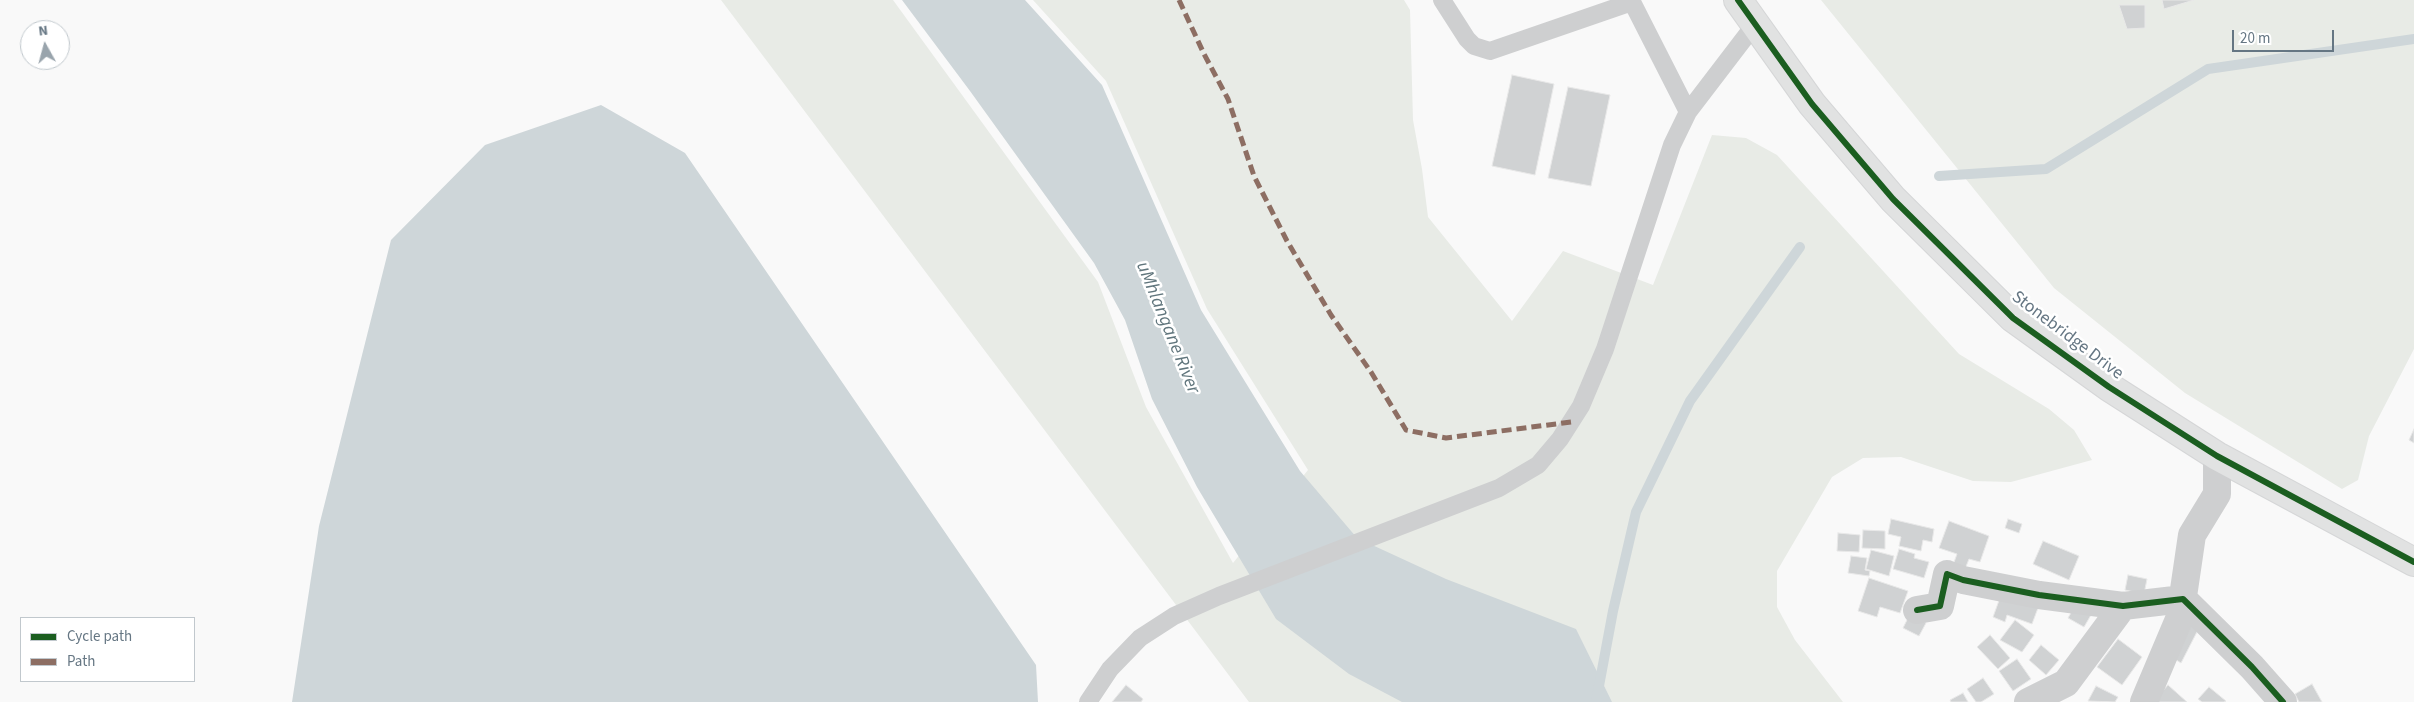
<!DOCTYPE html>
<style>
body{margin:0}
#map{position:relative;width:2414px;height:702px;overflow:hidden;background:#f9f9f9;font-family:"Source Sans 3",sans-serif}
canvas{display:block}
.legend{position:absolute;left:20px;top:617px;width:175px;height:65px;box-sizing:border-box;background:#fff;border:1px solid #c1c8cd;margin:0;padding:6px 9px;list-style:none;font-size:15px;color:#657683}
.legend li{display:flex;align-items:center;gap:10px;height:25px}
.legend b{width:25px;border:1px solid #c1c8cd}
.north{position:absolute;left:20px;top:20px;width:50px;height:50px;box-sizing:border-box;background:#fff;border:1px solid #c1c8cd;border-radius:50%;rotate:353deg;font-size:14px;font-weight:700;line-height:20px;text-align:center;color:#657683}
.north::after{content:'';display:block;margin:auto;width:18px;height:22px;background:#99a4ac;clip-path:polygon(50% 0,100% 100%,50% 72%,0 100%)}
.scale{position:absolute;left:2232px;top:30px;width:102px;height:22px;box-sizing:border-box;border:2px solid #657683;border-top:0;padding-left:6px;font-size:15px;line-height:18px;white-space:nowrap;color:#657683;-webkit-text-stroke:4px #fff;paint-order:stroke}
</style>
<div id="map">
<canvas width="2414" height="702"></canvas>
<ul class="legend">
<li><b style="height:6px;background:#1b5e20"></b>Cycle path</li>
<li><b style="height:6px;background:#8d6e63"></b>Path</li>
</ul>
<div class="north">N</div>
<div class="scale">20 m</div>
</div>
<script>
const ctx = document.querySelector('canvas').getContext('2d');
ctx.lineJoin = 'round';
function paint(path, color) { ctx.fillStyle = color; ctx.fill(path, 'evenodd'); }
const poly = rows => new Path2D(rows.map(r => 'M' + r).join(''));
function trace(path, color, width, dash) { ctx.strokeStyle = color; ctx.lineWidth = width; ctx.lineCap = dash ? 'butt' : 'round'; ctx.setLineDash(dash || []); ctx.stroke(path); }
function write(font, color, halo, rows, align = 'center') {
  ctx.font = font + ' "Source Sans 3",sans-serif'; ctx.lineWidth = 5; ctx.setLineDash([]); ctx.textBaseline = 'middle'; ctx.strokeStyle = halo; ctx.fillStyle = color; for (const [text, x, y, turn = 0] of rows) {
    ctx.save(); ctx.translate(x, y); ctx.rotate((+turn || 0) * Math.PI / 180); ctx.textAlign = isNaN(turn) ? turn : align; if (halo) ctx.strokeText(text, 0, 0); ctx.fillText(text, 0, 0); ctx.restore();
  }
}
paint(poly([
 [721,0,893,0,1098,282,1146,407,1233,563,1308,470,1207,309,1106,81,1033,0,1404,0,1410,10,1413,120,1422,169,1428,217,1512,321,1563,251,1653,285,1712,135,1746,138,1777,155,1959,354,2049,409,2074,430,2092,460,2011,482,1973,481,1901,457,1863,458,1832,477,1777,571,1777,607,1795,640,1843,702,1249,702],
 [1821,0,2414,0,2414,349,2369,436,2358,480,2342,489,2185,393,2054,288]
]), '#e8ebe6');
paint(poly([
 [902,0,1025,0,1102,85,1201,310,1300,471,1357,538,1446,579,1576,629,1612,702,1402,702,1349,674,1276,619,1197,487,1152,399,1125,320,1094,263,970,91],
 [601,105,685,153,1036,665,1038,702,292,702,319,526,391,240,485,145]
]), '#ced6d9');
trace(poly([
 [1939,176,2046,169,2208,69,2414,39],
 [1596,702,1613,611,1636,512,1690,401,1800,247]
]), '#ced6d9', 10);
const building = poly([
 [2162,0,2194,0,2164,9,2162,0],
 [2119,5,2145,5,2145,28,2127,29,2119,5],
 [1512,75,1554,84,1535,175,1492,166,1512,75],
 [1568,87,1610,95,1591,186,1548,178,1568,87],
 [2414,429,2414,443,2409,440,2414,429],
 [1891,519,1934,529,1932,542,1923,540,1921,551,1899,546,1901,537,1888,534,1891,519],
 [2008,519,2022,524,2019,533,2005,528,2008,519],
 [1949,521,1989,536,1980,562,1969,559,1965,569,1953,565,1957,554,1939,548,1949,521],
 [1863,530,1885,531,1885,549,1862,548,1863,530],
 [1838,533,1860,535,1859,552,1837,551,1838,533],
 [2043,541,2079,556,2069,580,2033,564,2043,541],
 [1899,549,1915,554,1914,558,1929,562,1924,578,1893,569,1899,549],
 [1871,550,1894,556,1889,576,1866,569,1871,550],
 [1851,556,1867,558,1865,570,1870,571,1869,576,1848,573,1851,556],
 [2128,575,2147,579,2144,594,2125,590,2128,575],
 [1869,578,1908,591,1900,613,1880,607,1877,617,1858,611,1869,578],
 [2001,595,2038,608,2032,624,2007,615,2005,622,1993,617,2001,595],
 [2075,606,2091,615,2084,627,2068,618,2075,606],
 [1910,614,1926,623,1919,636,1903,628,1910,614],
 [2186,618,2200,626,2181,663,2170,656,2186,618],
 [2015,620,2034,635,2022,652,2000,640,2015,620],
 [1990,635,2010,658,1998,669,1977,647,1990,635],
 [2118,639,2142,657,2122,685,2097,667,2118,639],
 [2041,645,2059,660,2046,675,2029,660,2041,645],
 [2017,659,2031,679,2013,691,1999,671,2017,659],
 [1983,678,1994,694,1981,702,1976,702,1967,689,1983,678],
 [2312,684,2322,702,2299,702,2295,694,2312,684],
 [1126,685,1143,699,1141,702,1112,702,1126,685],
 [2168,685,2187,702,2153,702,2168,685],
 [2096,686,2118,697,2115,702,2088,701,2096,686],
 [2209,687,2226,701,2224,702,2202,702,2198,699,2209,687],
 [1963,693,1968,702,1951,702,1950,700,1963,693]
]);
paint(building, '#d0d2d3');
trace(building, '#e8e8e8', 1);
const secondary = poly([
 [1738,0,1812,104,1893,199,2013,318,2109,387,2217,456,2414,562]
]);
trace(secondary, '#d5d6d7', 30);
trace(poly([
 [1442,0,1467,39,1474,46,1490,51,1632,2],
 [1631,0,1688,112],
 [1088,702,1110,669,1140,638,1174,616,1219,596,1499,488,1538,465,1560,439,1581,406,1605,349,1672,145,1688,112,1756,23]
]), '#cecfd0', 18);
trace(poly([
 [1917,610,1940,606,1947,574,1963,580,2039,595,2123,606,2183,599,2252,667,2283,702],
 [2028,702,2066,683,2123,606],
 [2144,702,2180,617,2192,535,2217,494,2217,456]
]), '#cecfd0', 28);
trace(secondary, '#e1e2e2', 28);
trace(poly([
 [1179,0,1204,54,1228,99,1254,176,1287,241,1331,315,1371,372,1406,430,1446,438,1571,422]
]), '#8d6e63', 5, [10, 5]);
trace(poly([
 [1738,0,1812,104,1893,199,2013,318,2109,387,2217,456,2414,562],
 [1917,610,1940,606,1947,574,1963,580,2039,595,2123,606,2183,599,2252,667,2283,702]
]), '#1b5e20', 6);
write('18px', '#657683', '#fff', [
 ["Stonebridge Drive",2067,336,37]
]);
write('italic 19px', '#60757c', '#fff', [
 ["uMhlangane River",1167,328,68]
]);
</script>
